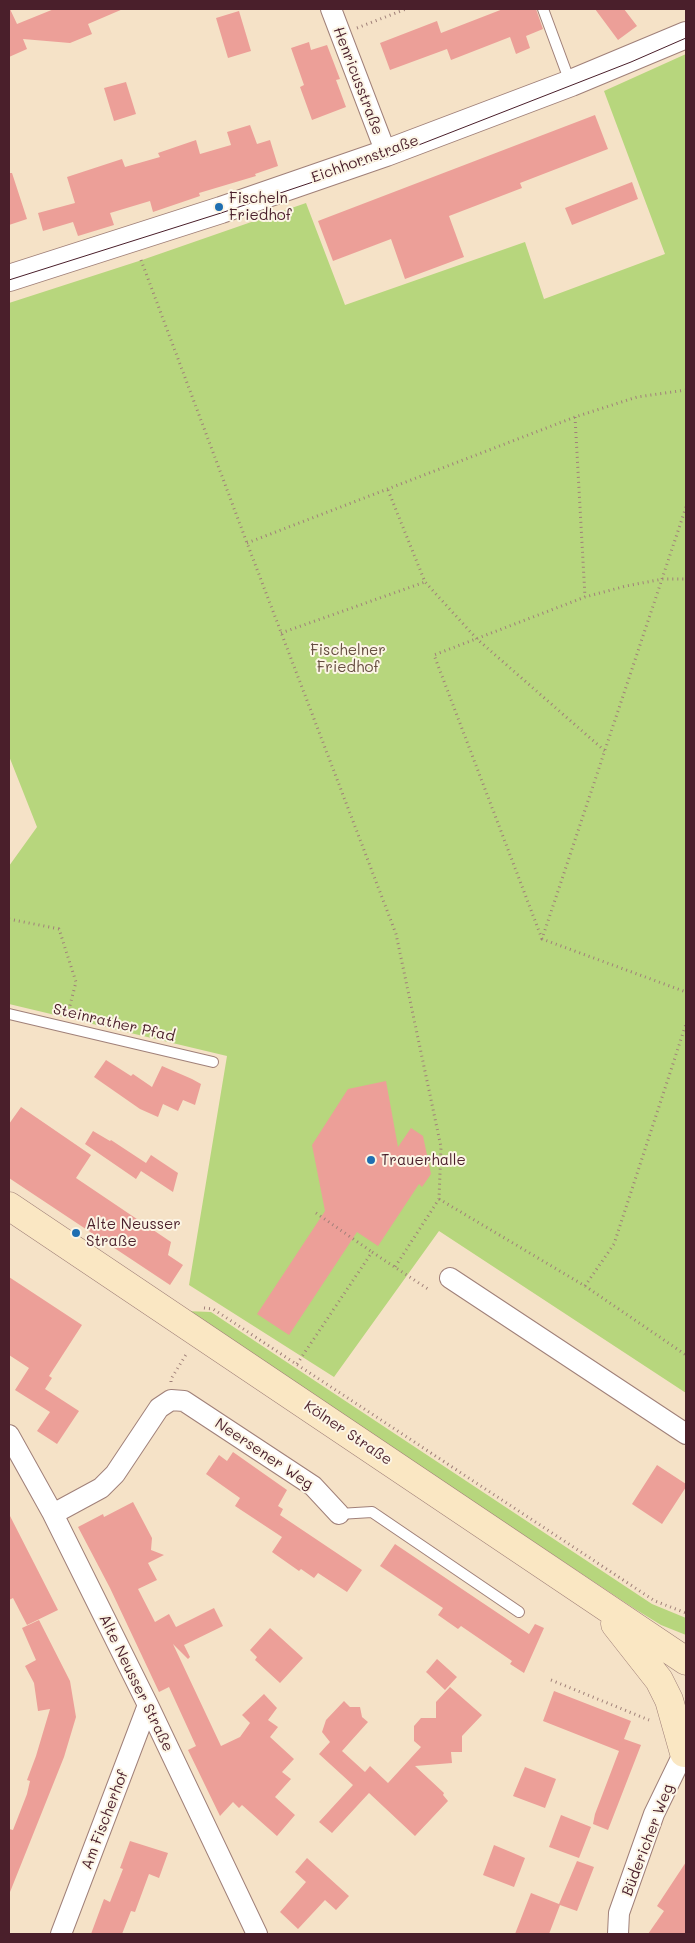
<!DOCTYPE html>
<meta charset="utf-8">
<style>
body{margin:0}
#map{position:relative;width:695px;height:1943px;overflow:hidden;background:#f5e2c7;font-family:Mali,sans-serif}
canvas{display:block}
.frame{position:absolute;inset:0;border:10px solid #4a1f2b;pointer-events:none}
</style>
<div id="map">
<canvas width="695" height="1943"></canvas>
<div class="frame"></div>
</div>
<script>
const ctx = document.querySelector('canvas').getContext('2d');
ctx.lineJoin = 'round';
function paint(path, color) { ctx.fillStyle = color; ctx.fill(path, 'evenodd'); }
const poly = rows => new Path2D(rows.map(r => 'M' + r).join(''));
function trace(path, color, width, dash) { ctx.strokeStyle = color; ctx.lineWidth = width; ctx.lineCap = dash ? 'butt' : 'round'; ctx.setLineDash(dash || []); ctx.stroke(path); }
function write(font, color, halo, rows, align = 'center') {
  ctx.font = font + ' Mali,sans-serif'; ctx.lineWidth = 4; ctx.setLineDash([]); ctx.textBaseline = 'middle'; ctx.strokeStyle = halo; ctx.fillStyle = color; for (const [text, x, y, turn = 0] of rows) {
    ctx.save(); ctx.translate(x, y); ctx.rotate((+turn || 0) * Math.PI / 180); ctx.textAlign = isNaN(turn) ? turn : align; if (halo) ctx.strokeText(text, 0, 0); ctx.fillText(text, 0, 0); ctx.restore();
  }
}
paint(poly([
 [686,54,686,1393,439,1231,334,1377,189,1285,227,1056,9,1004,9,866,37,827,9,756,9,303,142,260,306,203,345,305,525,242,544,299,665,254,604,91],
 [185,1311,211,1312,652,1604,686,1618,686,1635,661,1625,635,1609]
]), '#b7d67d');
paint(poly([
 [9,9,10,9,17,24,54,9,123,9,88,24,92,34,70,43,23,39,27,49,9,57],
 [503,9,536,9,543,29,526,36,530,48,516,54,510,37,451,60,447,49,390,70,380,43,437,21,441,33],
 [595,9,624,9,637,26,618,40],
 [239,11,251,51,228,58,216,18],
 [309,42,311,50,327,45,340,79,336,80,346,107,312,120,300,87,304,85,291,48],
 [126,82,136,114,114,121,104,88],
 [595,115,608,149,520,183,522,188,449,216,464,257,405,279,391,239,333,261,318,221],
 [250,125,257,144,270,140,278,166,255,174,256,176,199,193,200,196,153,212,150,201,110,213,114,225,78,236,73,222,43,231,38,213,75,203,67,177,122,159,125,167,160,157,158,153,196,140,200,154,231,145,227,132],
 [9,173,12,173,27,219,9,225],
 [632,182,638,199,572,225,565,208],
 [106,1060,131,1076,133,1074,152,1087,162,1066,192,1079,201,1084,195,1105,183,1100,178,1111,163,1104,158,1117,140,1109,94,1077],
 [386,1081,398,1147,411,1128,423,1136,431,1174,422,1187,419,1184,378,1246,357,1232,289,1335,257,1314,325,1211,312,1145,348,1089],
 [21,1107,91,1155,76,1178,171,1242,168,1255,183,1265,170,1285,9,1178,9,1124],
 [93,1131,110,1141,111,1140,146,1163,136,1179,85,1144],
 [151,1155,178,1173,173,1192,141,1171],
 [9,1277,82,1325,49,1376,52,1378,45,1389,79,1411,57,1444,37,1431,50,1412,15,1390,29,1368,9,1355],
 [233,1452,287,1490,278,1506,283,1509,280,1515,362,1570,347,1592,318,1573,314,1578,301,1569,299,1571,272,1552,282,1537,235,1506,240,1498,206,1474,219,1455,227,1461],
 [657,1465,686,1484,686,1487,662,1524,632,1504],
 [133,1502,152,1538,151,1550,164,1555,148,1563,157,1580,138,1589,155,1622,169,1614,176,1627,214,1608,223,1626,184,1645,190,1657,188,1659,173,1644,221,1746,240,1737,250,1723,242,1715,264,1694,277,1708,268,1720,278,1727,270,1737,294,1759,282,1772,291,1779,275,1797,295,1815,277,1836,242,1805,239,1808,233,1802,220,1816,188,1750,196,1746,169,1687,159,1692,110,1588,78,1527,103,1514,104,1517],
 [9,1514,58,1610,27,1625,13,1598,9,1600],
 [395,1544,529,1634,535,1624,544,1628,524,1673,510,1664,512,1661,461,1626,458,1629,438,1615,443,1608,380,1566],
 [39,1620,70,1681,76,1717,64,1757,10,1892,9,1829,13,1830,27,1794,30,1781,27,1780,36,1756,50,1709,38,1711,34,1683,25,1666,36,1660,22,1628],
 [270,1628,303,1658,280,1683,255,1660,257,1657,250,1650],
 [437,1659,457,1677,445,1690,426,1672],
 [450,1687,482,1715,462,1736,462,1752,451,1752,452,1763,415,1766,444,1793,443,1795,448,1801,415,1836,369,1793,332,1833,319,1822,353,1785,319,1754,330,1742,322,1732,326,1720,344,1701,350,1707,360,1707,362,1717,368,1722,342,1751,365,1772,370,1766,388,1783,421,1747,414,1741,414,1726,421,1718,436,1718,436,1702],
 [554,1691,631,1721,624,1739,641,1745,608,1830,593,1824,595,1814,619,1751,543,1721],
 [525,1767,556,1779,545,1808,513,1796],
 [561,1815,591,1827,579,1858,549,1847],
 [130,1841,168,1853,159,1878,149,1874,135,1912,131,1911,122,1934,91,1934,104,1899,110,1902,123,1869,120,1868],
 [494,1845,525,1858,514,1887,483,1875],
 [307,1858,349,1896,336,1910,325,1900,298,1929,280,1912,306,1882,295,1872],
 [577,1861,594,1867,577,1911,560,1905,549,1934,515,1934,531,1893,559,1904],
 [686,1862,686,1934,648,1934,664,1911,657,1906]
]), '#ec9f98');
const service = poly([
 [543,9,570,82],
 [9,1014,213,1062],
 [339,1514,372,1512,519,1612]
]);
const minor = poly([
 [331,9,386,153],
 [450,1278,686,1434],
 [9,1435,53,1514,148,1705,257,1934],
 [53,1514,101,1488,115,1474,159,1408,171,1400,184,1401,313,1486,339,1514],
 [61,1934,148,1705],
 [618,1934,619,1913,654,1814,686,1748]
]);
const tertiary = poly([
 [9,278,221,210,386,153,571,83,686,35]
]);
const secondary = poly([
 [9,1206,686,1661],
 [615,1624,659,1680,669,1700,684,1753]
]);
trace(service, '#a08079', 12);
trace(minor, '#a08079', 22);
trace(tertiary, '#a08079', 28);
trace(secondary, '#a08079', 29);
trace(poly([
 [357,28,406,9],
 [141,260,247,543,396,934,441,1147,439,1199,395,1267],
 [575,417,585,597],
 [388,490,425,582,477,639,605,751],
 [686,507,542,939,686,992],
 [247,543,575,417,637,397,686,390],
 [281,633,425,582],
 [9,919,59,929,76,982,68,1013],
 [542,939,434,655,585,597,626,586,663,579,686,579],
 [439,1199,585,1286,686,1355],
 [316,1213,372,1252],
 [585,1286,614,1244,686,1024],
 [204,1308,213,1309,655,1601,686,1613],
 [297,1364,372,1252,428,1289],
 [171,1382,171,1379,187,1353],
 [551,1680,649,1720]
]), '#a08079', 3, [1, 4]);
trace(service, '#fff', 10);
trace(minor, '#fff', 20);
trace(tertiary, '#fff', 26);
trace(secondary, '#fae7c3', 28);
trace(poly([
 [9,280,221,213,393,155,631,62,686,38]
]), '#4a1f2b', 1);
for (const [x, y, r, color] of [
 [219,207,5,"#1f6fb2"],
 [371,1160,5,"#1f6fb2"],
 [76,1233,5,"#1f6fb2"]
]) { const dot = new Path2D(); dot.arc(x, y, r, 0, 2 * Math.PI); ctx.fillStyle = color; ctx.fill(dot); trace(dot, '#fcf5e5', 2); }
write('15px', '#4a1f2b', '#fcf5e5', [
 ["Henricusstraße",358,81,69],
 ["Eichhornstraße",365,159,-20],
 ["Steinrather Pfad",114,1023,13],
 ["Kölner Straße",348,1433,34],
 ["Neersener Weg",264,1454,34],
 ["Alte Neusser Straße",136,1683,64],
 ["Am Fischerhof",105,1820,-69],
 ["Büdericher Weg",648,1840,-69]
]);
write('15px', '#4a1f2b', '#fcf5e5', [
 ["Fischeln",229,198],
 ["Friedhof",229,215],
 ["Trauerhalle",381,1160],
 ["Alte Neusser",86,1224],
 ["Straße",86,1241]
], 'left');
write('15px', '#654d40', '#fcf5e5', [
 ["Fischelner",348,650],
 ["Friedhof",348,667]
]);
</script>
